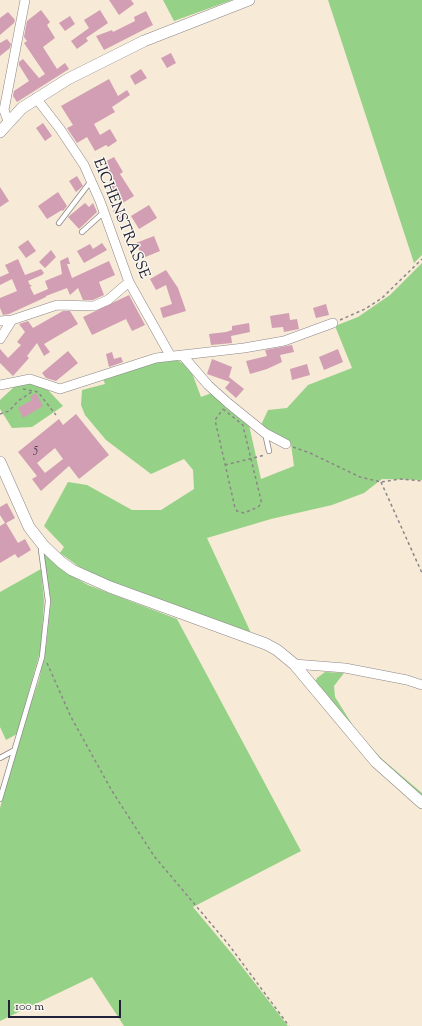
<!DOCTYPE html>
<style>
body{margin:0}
#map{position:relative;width:422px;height:1026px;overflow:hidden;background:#f7ead6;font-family:"Sorts Mill Goudy",serif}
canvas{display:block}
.scale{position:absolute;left:8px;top:1000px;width:113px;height:18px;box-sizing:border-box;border:2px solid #22223b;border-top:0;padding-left:5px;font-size:12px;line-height:14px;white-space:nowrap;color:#22223b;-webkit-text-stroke:3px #fbf7ec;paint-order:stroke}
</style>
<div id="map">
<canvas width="422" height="1026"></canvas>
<div class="scale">100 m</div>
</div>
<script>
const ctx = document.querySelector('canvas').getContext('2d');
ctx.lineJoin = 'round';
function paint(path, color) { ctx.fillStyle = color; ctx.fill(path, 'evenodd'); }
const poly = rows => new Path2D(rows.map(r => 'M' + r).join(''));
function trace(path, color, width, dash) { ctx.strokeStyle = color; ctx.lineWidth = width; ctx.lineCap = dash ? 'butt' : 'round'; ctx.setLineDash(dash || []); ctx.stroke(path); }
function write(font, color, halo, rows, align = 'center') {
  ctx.font = font + ' "Sorts Mill Goudy",serif'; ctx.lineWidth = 3; ctx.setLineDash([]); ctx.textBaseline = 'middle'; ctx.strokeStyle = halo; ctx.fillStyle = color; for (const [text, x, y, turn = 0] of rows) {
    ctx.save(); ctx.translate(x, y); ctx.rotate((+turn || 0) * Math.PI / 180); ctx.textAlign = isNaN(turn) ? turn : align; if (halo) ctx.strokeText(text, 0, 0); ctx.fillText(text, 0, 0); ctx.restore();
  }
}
paint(poly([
 [163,0,232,0,174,21],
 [328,0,422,0,422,255,414,263],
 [422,263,422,480,382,479,364,493,332,505,271,519,207,538,251,633,92,576,60,553,64,547,44,526,68,482,87,485,132,510,161,510,194,489,193,470,184,459,151,474,106,440,85,415,81,405,82,390,105,384,103,379,158,361,177,360,186,365,192,373,201,397,212,393,249,425,261,479,294,466,291,444,261,425,268,410,287,408,308,385,352,368,335,326,358,317,390,295],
 [31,383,48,390,63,406,32,427,12,428,0,409,0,400,14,387],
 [43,553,74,577,88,585,177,619,301,851,193,907,233,955,288,1026,124,1026,92,977,0,1021,0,808,21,731,39,680,46,647,51,601],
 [41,569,44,601,41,648,17,734,6,740,0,727,0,592],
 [325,672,344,673,334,686,335,697,357,732,382,759,422,793,422,799,378,761,315,682,317,678]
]), '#95d287');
paint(poly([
 [109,0,131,0,134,4,119,15],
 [41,10,50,22,47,25,55,38,43,47,57,69,65,63,69,69,17,102,13,96,14,91,29,81,19,65,19,62,23,59,39,78,45,74,24,43,27,41,24,37,27,21],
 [100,10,108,23,86,38,88,41,77,49,71,41,89,28,84,20],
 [146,11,153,25,104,50,96,36,112,30,113,32,135,21,134,17],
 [8,12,15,20,14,23,0,35,0,18],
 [70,16,75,24,65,31,59,23],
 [7,39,11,44,10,48,0,56,0,43],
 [171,53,176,63,167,68,161,58],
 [141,69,147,78,135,85,130,76],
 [109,79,118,96,127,90,130,95,112,107,115,112,94,124,100,135,110,129,117,141,108,147,106,145,95,151,87,137,77,143,67,128,73,125,61,106],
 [43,123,52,136,45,141,36,128],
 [114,157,123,172,120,174,134,196,121,204,109,182,113,180,103,163],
 [77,176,83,186,76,192,69,181],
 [0,187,9,201,0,207],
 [58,192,67,206,63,211,62,210,47,219,38,206],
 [85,203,89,207,93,203,97,212,79,229,68,217],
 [149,205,157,218,139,229,131,216],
 [119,207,126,217,120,221,113,211],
 [154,236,160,251,143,258,136,243],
 [28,240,36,251,26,258,18,247],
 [102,243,107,250,84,263,77,251,90,244,93,249],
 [51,250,56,257,45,268,39,262],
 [68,257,70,264,67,264,72,278,109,261,115,275,99,282,104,295,93,300,83,300,78,288,70,295,67,288,46,296,46,297,9,314,3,315,0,308,0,298,17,291,12,279,0,285,0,277,9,273,5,265,18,259,25,275,41,269,44,273,42,275,28,281,30,285,32,285,30,287,34,295,48,289,45,281,62,274,60,261],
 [166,270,178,288,186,311,163,318,160,308,172,304,166,285,156,290,150,279],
 [129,295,145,325,132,331,126,319,92,335,83,317],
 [326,304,329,315,316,318,313,308],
 [63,311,70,311,78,324,44,344,50,352,44,356,37,343,27,356,29,358,13,376,0,363,0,349,8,358,21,345,17,342,25,332,19,324,28,321,33,328],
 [289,313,290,320,297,319,299,329,284,332,283,327,272,328,270,316],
 [249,323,250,332,231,336,232,343,211,345,209,334,226,332,232,330,232,326],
 [292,345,294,352,280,355,282,362,267,369,250,374,246,361,267,356,265,350],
 [338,349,343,362,324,370,319,357],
 [68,351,78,363,56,381,46,378,42,373],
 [112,352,114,359,121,357,123,362,109,367,106,354],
 [212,359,232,367,229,377,244,389,236,398,225,388,230,382,207,374],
 [307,364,310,375,292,380,290,369],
 [36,393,43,406,23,418,18,408,32,400,30,397],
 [76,414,109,455,79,479,69,466,41,491,32,479,37,476,18,452,59,419,63,425],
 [55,448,63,459,45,473,37,463],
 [7,503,15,518,6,523,18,543,25,539,31,550,18,558,15,554,0,563,0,526,5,523,0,515,0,507]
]), '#d19eb3');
const service = poly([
 [59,223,91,181],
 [82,232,104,212],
 [265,433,269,451],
 [0,758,13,751],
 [0,799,42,657,48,601,41,550,42,546]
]);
const minor = poly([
 [36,98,60,129,84,165,100,201,129,282,170,355],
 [8,121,4,110,25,0],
 [0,321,12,320,57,305,94,306,108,300,129,282],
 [0,339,12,320],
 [183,356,208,385,228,403,265,433,286,444],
 [0,385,30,379,60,389,156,358,244,348,284,341,333,323],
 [294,664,345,668,407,680,422,685]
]);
const tertiary = poly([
 [0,132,22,108,68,79,144,41,249,0],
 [0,462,29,527,43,545,61,562,72,570,110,587,266,644,277,650,294,664,376,762,422,803]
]);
trace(service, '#8c8688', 6);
trace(minor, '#8c8688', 10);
trace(tertiary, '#8c8688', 12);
trace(poly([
 [340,320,365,309,382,298,422,259],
 [23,389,38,392,56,415],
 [223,409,243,425,244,430,261,500,261,504,258,507,244,513,237,511,235,508,215,420,223,409],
 [0,414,9,411,18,401,33,391],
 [293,447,310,453,360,477,381,482,400,479,422,481],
 [225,465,265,455],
 [381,482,422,573],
 [47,663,71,717,112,791,154,856,229,945,289,1026]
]), '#8c8688', 1.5, [3, 3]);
trace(service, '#fff', 4.5);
trace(minor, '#fff', 9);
trace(tertiary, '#fff', 11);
write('13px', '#4e4159', null, [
 ["5",36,450]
]);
write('15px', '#22223b', '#fbf7ec', [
 ["EICHENSTRASSE",120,219,68]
]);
</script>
